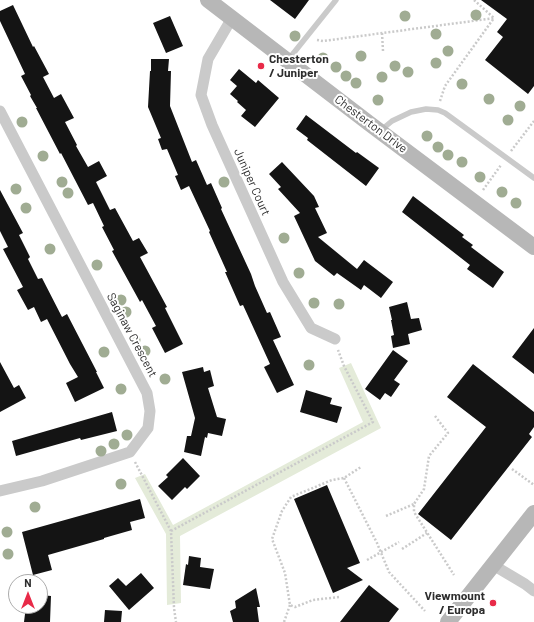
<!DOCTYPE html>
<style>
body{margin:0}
#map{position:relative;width:534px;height:622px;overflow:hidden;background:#fff;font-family:Barlow,sans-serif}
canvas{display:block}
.north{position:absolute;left:8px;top:574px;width:40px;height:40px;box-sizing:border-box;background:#fff;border:1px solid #ababab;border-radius:50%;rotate:0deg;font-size:11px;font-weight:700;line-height:16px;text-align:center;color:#2d2d2d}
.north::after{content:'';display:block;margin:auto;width:14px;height:18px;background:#e82a48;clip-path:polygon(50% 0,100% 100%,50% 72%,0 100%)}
</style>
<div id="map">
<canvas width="534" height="622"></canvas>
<div class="north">N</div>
</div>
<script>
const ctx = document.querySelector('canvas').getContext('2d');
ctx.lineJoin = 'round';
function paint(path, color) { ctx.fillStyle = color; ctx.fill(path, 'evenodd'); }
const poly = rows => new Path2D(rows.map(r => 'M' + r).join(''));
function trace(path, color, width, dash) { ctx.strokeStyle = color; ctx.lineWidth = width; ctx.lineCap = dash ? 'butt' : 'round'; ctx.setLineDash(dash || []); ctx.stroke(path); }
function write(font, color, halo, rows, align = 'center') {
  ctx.font = font + ' Barlow,sans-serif'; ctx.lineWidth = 4; ctx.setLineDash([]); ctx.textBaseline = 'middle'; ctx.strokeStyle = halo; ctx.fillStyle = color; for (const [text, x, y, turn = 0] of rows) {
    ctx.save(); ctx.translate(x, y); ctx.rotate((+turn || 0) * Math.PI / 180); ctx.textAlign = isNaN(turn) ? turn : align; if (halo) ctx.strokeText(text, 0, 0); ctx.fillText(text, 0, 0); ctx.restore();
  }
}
paint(poly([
 [351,363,381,428,180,536,181,603,167,605,166,534,135,478,145,474,173,525,363,422,339,368]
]), '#e4ebd9');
paint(poly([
 [270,0,309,0,295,19],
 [481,0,534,0,534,86,528,94,485,60,503,37,497,32,507,19],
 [13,5,33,47,34,46,49,74,43,77,54,98,61,94,74,118,65,122,77,145,76,146,88,167,99,161,107,176,96,182,110,210,115,208,133,241,139,238,148,253,140,257,167,307,165,308,183,344,165,353,152,328,156,326,142,300,140,302,112,251,114,250,102,227,104,226,93,203,88,205,61,153,60,154,36,108,37,108,30,96,31,95,21,76,25,74,0,21,0,11],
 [170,16,183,46,166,53,153,23],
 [151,59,169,59,168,71,171,71,170,106,192,162,196,160,207,185,211,183,222,208,221,209,251,274,255,286,267,313,270,312,281,337,273,340,294,385,277,393,264,367,270,364,243,305,240,306,225,272,227,272,209,232,210,231,189,186,181,190,175,176,178,175,167,149,162,150,158,139,161,138,148,107,150,71,151,71],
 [239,69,256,83,258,80,279,98,255,127,241,116,246,110,237,102,238,101,230,94,237,86,230,80],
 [306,115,356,153,357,152,379,168,366,186,307,140,308,138,296,129],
 [282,162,314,196,319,207,315,208,327,233,318,237,357,269,364,260,393,282,381,298,364,285,361,290,337,273,334,276,315,261,294,216,300,213,278,189,281,187,269,174],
 [0,190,23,233,19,235,30,257,28,259,38,279,42,278,62,317,67,314,97,372,96,372,104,388,75,402,66,383,78,377,70,364,47,319,41,322,34,307,28,310,17,290,23,287,3,249,8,247,0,231],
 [413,196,464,235,462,237,473,245,471,247,504,272,493,288,467,269,470,265,402,212],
 [407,302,411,319,419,318,422,330,408,334,410,344,393,348,391,336,394,335,391,320,392,320,389,307],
 [534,328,534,374,512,357],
 [393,350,408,361,394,380,400,384,391,397,385,393,380,400,365,389],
 [0,362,14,388,19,385,26,398,0,412],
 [473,364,534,412,534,427,529,434,532,437,451,540,418,514,486,427,447,397],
 [203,367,204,372,210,370,214,386,208,388,217,417,226,419,222,436,208,433,207,438,205,437,201,456,184,452,187,436,191,436,195,418,182,372],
 [306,390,332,398,330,404,342,407,337,423,300,412],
 [112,412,117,431,81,440,80,438,16,456,12,441],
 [183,458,200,476,187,489,185,487,172,500,158,486,168,477,166,475],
 [327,485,360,563,347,568,363,580,333,593,294,499],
 [140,499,145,518,130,522,132,530,104,538,104,539,48,555,52,570,33,575,22,532],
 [189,556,201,558,200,567,214,569,210,589,183,585,186,564,188,565],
 [141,573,154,588,129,610,109,586,118,578,126,586],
 [369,585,399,609,389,622,340,622],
 [256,588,260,607,257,607,259,622,233,622,230,611,236,608,235,601],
 [40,595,51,596,50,622,24,622,26,606,40,606],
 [105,610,122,611,121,622,104,622]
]), '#141414');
trace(poly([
 [474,0,494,18],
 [382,33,383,51],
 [317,40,323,41,495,18],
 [440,101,445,86,494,18],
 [511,151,534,121],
 [483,190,501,165],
 [435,416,448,433,429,456,424,489,414,504,414,512,454,575],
 [135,462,171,531,174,608,176,622],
 [512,469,534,485],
 [344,478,377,543,389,572,425,611],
 [386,516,414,504],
 [171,531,373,422,344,366,338,350],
 [402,549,427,533],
 [367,560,399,542],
 [339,597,313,600,295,607,290,605,285,573,272,539,282,511,291,497,332,480,344,478,361,467],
 [284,622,290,605]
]), '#cacaca', 2.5, [2, 2]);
trace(poly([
 [288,60,336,0],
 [380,131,392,121,411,112,426,109,438,110,445,113,534,178]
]), '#cacaca', 5.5);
trace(poly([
 [232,18,208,59,201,95,212,125,283,282,311,328,335,339],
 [0,111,147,393,150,411,148,428,130,452,42,481,0,491],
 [493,565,525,584,534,591]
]), '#cacaca', 11);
trace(poly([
 [208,0,370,124,534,247],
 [448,622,534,513]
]), '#b7b7b7', 16);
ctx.fillStyle = '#a0ac93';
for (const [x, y] of [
 [476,15],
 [405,16],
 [436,34],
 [295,36],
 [448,51],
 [361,56],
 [323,58],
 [436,63],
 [395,66],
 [336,67],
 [408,72],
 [346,76],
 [382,77],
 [356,83],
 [462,84],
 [489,99],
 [378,100],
 [520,106],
 [508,120],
 [22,122],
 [427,136],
 [438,147],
 [448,155],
 [43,156],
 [462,162],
 [480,177],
 [62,182],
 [224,182],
 [16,189],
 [502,192],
 [68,193],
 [516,203],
 [26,208],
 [284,238],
 [50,249],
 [97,265],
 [299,273],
 [121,300],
 [314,303],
 [339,304],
 [126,312],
 [135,340],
 [145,351],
 [104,352],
 [309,365],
 [165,379],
 [121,389],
 [127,435],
 [114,444],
 [101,451],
 [121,484],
 [35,507],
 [7,532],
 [8,554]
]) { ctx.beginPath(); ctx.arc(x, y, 5.5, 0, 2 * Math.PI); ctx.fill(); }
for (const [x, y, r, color] of [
 [261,66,4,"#e82a48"],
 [493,603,4,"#e82a48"]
]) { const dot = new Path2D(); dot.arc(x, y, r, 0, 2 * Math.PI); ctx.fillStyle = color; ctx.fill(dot); trace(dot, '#fff', 1.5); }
write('bold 12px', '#2d2d2d', '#fff', [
 ["Chesterton",269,59],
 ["/ Juniper",269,73],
 ["Viewmount",485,596,"right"],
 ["/ Europa",485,610,"right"]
], 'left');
write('12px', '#2d2d2d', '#fff', [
 ["Chesterton Drive",371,124,37],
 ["Juniper Court",252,182,66],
 ["Saginaw Crescent",132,335,62]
]);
</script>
